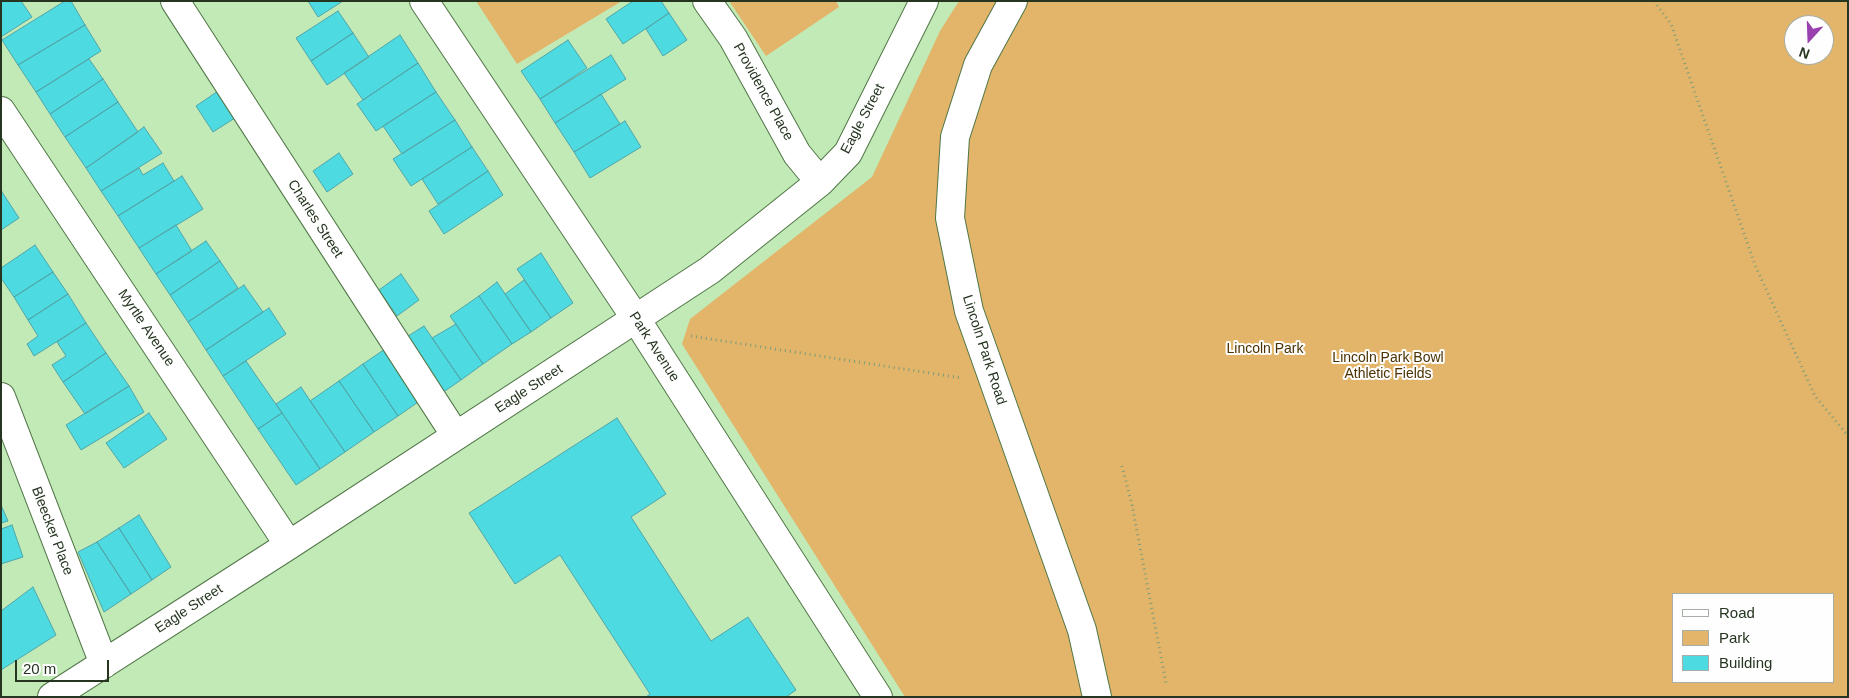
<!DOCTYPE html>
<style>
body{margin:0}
#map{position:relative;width:1849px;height:698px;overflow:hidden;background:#c2eab7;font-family:Arial,sans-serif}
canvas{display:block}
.frame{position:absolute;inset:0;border:2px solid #253520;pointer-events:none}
.legend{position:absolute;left:1672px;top:593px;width:162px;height:90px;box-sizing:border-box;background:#fefefe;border:1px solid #a7aea5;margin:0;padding:6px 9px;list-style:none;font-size:15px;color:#253520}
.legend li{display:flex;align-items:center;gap:10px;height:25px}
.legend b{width:25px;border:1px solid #a7aea5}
.north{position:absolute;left:1784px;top:15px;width:50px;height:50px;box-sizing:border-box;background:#fefefe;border:1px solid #a7aea5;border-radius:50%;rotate:200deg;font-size:14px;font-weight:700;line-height:20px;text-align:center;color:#253520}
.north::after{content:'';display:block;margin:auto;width:18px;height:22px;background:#9942af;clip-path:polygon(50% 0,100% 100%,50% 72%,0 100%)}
.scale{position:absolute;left:15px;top:660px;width:94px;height:22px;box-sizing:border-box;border:2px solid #253520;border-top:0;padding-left:6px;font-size:15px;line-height:18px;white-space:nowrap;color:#253520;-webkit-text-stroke:4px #fefefe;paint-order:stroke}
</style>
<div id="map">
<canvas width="1849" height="698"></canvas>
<div class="frame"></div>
<ul class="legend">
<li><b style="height:6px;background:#fff"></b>Road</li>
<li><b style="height:14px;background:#e2b56a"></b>Park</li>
<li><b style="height:14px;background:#4ddae0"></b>Building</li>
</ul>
<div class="north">N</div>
<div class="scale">20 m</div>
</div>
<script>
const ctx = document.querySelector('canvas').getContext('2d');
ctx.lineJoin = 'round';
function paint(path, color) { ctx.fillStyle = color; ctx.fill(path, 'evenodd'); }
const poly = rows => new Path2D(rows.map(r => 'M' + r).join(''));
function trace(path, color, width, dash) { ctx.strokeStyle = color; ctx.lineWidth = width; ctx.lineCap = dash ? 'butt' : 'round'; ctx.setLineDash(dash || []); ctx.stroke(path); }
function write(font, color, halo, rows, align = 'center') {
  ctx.font = font + ' Arial,sans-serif'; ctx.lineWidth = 4; ctx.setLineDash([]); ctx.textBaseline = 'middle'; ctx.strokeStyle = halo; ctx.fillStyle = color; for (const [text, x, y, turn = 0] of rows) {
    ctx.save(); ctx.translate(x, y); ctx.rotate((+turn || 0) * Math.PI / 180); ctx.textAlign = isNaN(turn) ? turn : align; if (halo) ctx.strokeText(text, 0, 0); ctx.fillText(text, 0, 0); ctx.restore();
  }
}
paint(poly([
 [476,1,622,1,517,64],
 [729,1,836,1,839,7,766,56],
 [959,1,1848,1,1848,697,905,697,682,344,690,319,872,177,940,31],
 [1794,25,1824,25,1824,55,1794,55],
 [1673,594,1833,594,1833,682,1673,682]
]), '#e2b56a');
const building = poly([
 [1,1,21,1,32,17,1,37,1,1],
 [65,1,71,1,85,25,18,65,2,40,65,1],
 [308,1,343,1,318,17,308,1],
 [633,1,661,1,669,13,623,44,606,19,633,1],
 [338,11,353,33,311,61,296,38,338,11],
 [669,13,687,40,663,56,646,29,669,13],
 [85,25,101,51,36,92,18,65,85,25],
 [353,33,369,57,327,85,311,61,353,33],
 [400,35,418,63,363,100,344,73,400,35],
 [568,40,587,68,540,99,521,71,568,40],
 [611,55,626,79,555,123,540,99,611,55],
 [89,59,103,79,50,114,36,92,89,59],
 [418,63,436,92,376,131,357,104,418,63],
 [103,79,118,102,65,137,50,114,103,79],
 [221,89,238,116,213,132,196,106,221,89],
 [436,92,455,120,402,154,383,126,436,92],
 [601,94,620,124,574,152,555,123,601,94],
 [118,102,138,132,86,168,65,137,118,102],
 [455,120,472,147,411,186,393,159,455,120],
 [625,121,641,147,590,178,574,152,625,121],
 [144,127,162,153,101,191,86,168,144,127],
 [472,147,488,171,438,204,422,179,472,147],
 [339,153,353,174,327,192,313,171,339,153],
 [163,163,174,181,118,216,101,191,139,168,143,175,163,163],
 [488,171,503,195,444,234,429,211,488,171],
 [182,176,203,209,139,248,118,216,182,176],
 [2,192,19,218,1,230,1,193,2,192],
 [176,225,192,251,156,274,139,248,176,225],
 [206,241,220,261,170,295,156,274,206,241],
 [35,245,53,272,14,297,1,278,1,268,35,245],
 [541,253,573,303,551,318,517,269,541,253],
 [220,261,238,288,188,322,170,295,220,261],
 [53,272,68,294,28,320,14,297,53,272],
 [401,274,419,300,397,316,379,290,401,274],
 [524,280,551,318,531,332,505,294,524,280],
 [497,282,531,332,512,344,479,296,497,282],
 [244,285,263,312,206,350,188,322,244,285],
 [68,294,86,323,34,356,27,344,38,336,28,320,68,294],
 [479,296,512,344,483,364,450,316,479,296],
 [269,308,286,334,223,376,206,350,269,308],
 [86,323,106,353,63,382,52,365,66,356,57,342,86,323],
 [456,324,483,364,461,380,432,338,456,324],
 [424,326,461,380,442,393,405,338,424,326],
 [388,347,424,398,398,416,363,364,388,347],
 [106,353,129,386,85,414,63,382,106,353],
 [246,361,282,413,258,429,223,376,246,361],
 [363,364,398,416,374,432,339,381,363,364],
 [339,381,374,432,345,452,310,401,339,381],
 [129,386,144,412,81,450,66,425,129,386],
 [301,387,345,452,320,469,276,404,301,387],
 [149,413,167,439,124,468,106,443,149,413],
 [282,413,320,469,296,485,258,429,282,413],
 [617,418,666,494,631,517,711,641,748,617,796,690,786,697,646,697,650,694,560,555,515,584,469,513,617,418],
 [1,505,8,521,1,523,1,505],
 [139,515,171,567,152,580,119,528,139,515],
 [12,525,23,557,1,564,1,529,12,525],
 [119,528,152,580,131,594,97,542,119,528],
 [97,542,131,594,104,612,78,552,97,542],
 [33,587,56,635,1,670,1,611,33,587]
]);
paint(building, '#4ddae0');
trace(building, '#50a5a8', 1);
const minor = poly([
 [175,1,456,436],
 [424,1,636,319,878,697],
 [707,1,733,38,797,154,820,182],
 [1013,1,978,65,955,137,950,218,969,311,1082,630,1097,697],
 [1,111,289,545],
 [1,397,104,664],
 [52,697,289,545,710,270,820,182,848,153,924,1]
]);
trace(minor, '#517647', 30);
trace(poly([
 [1654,1,1671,24,1755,265,1815,396,1848,436],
 [691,336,962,378],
 [1122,466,1132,505,1166,683]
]), '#7e9c76', 3, [1, 4]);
trace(minor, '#fff', 28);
write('14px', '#253520', '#fefefe', [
 ["Providence Place",763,92,61],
 ["Eagle Street",863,119,-62],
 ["Charles Street",315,219,57],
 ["Myrtle Avenue",146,328,56],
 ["Park Avenue",654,347,57],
 ["Lincoln Park Road",984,350,72],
 ["Eagle Street",529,389,-33],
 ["Bleecker Place",52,531,69],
 ["Eagle Street",189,609,-33]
]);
write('14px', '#4b3200', '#fefefe', [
 ["Lincoln Park",1265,349],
 ["Lincoln Park Bowl",1388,358],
 ["Athletic Fields",1388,374]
]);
</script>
